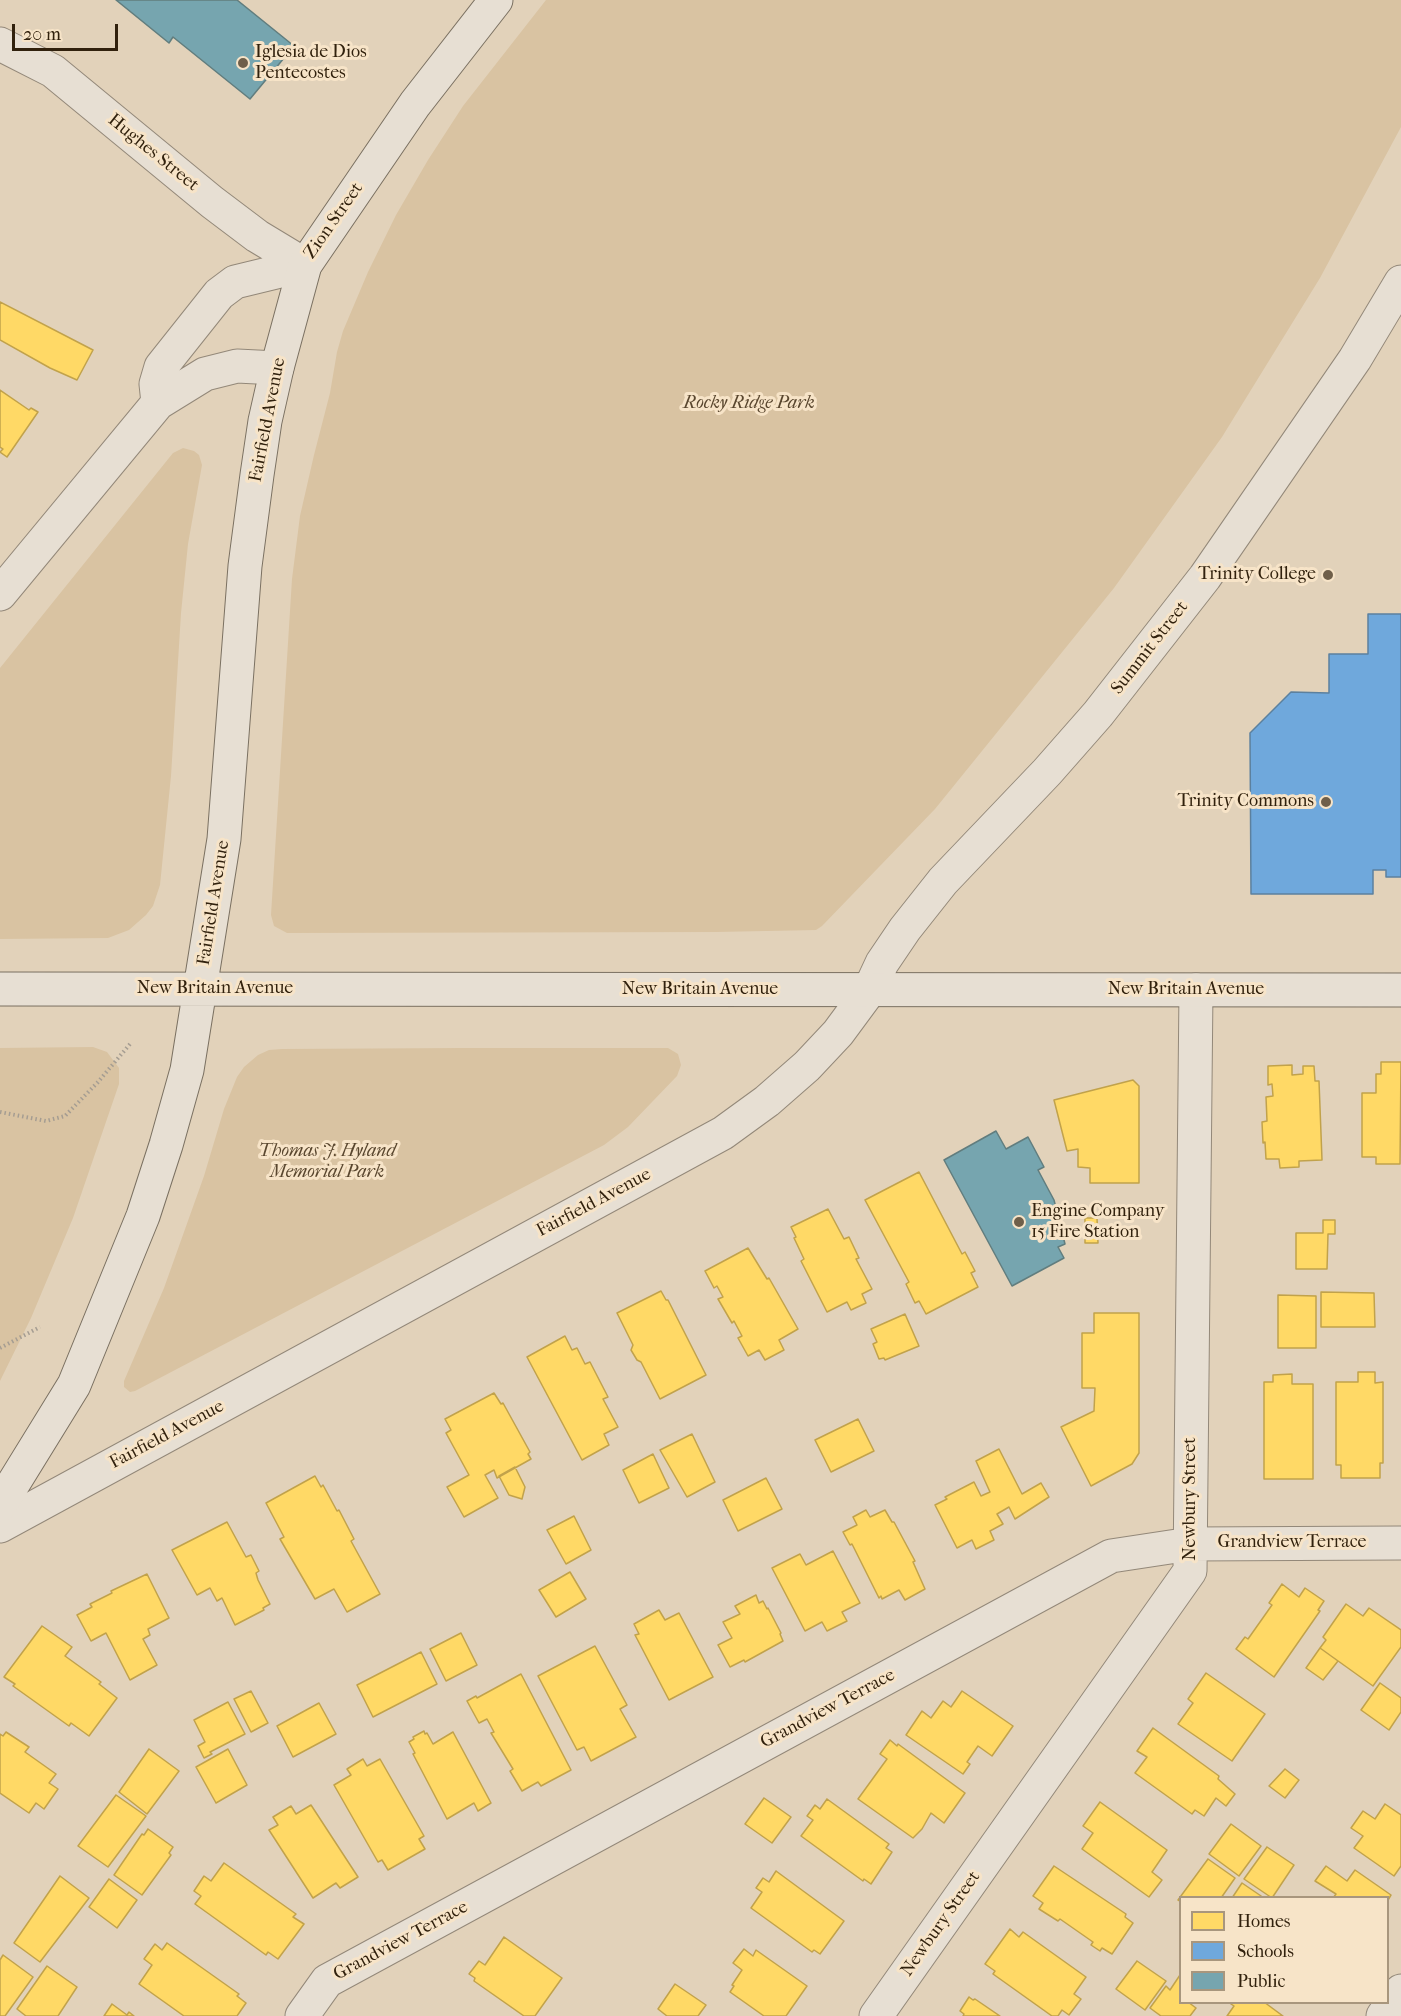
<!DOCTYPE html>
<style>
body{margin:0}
#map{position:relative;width:1401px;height:2016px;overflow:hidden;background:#e2d2ba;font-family:"IM FELL French Canon",serif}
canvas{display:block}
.legend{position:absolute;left:1179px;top:1896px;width:210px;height:108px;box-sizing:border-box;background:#f7e4c8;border:2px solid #a8967d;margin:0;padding:8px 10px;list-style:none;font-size:18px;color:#31210d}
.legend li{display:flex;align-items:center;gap:12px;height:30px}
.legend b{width:30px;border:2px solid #a8967d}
.scale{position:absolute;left:12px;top:24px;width:106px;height:27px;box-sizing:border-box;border:3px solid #31210d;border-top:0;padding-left:8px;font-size:18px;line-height:21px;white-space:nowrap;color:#31210d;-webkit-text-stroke:4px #f7e4c8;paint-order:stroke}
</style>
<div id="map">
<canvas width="1401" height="2016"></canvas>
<ul class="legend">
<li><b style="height:16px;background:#ffd966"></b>Homes</li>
<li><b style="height:16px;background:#6fa8dc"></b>Schools</li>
<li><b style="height:16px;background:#76a5af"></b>Public</li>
</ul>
<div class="scale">20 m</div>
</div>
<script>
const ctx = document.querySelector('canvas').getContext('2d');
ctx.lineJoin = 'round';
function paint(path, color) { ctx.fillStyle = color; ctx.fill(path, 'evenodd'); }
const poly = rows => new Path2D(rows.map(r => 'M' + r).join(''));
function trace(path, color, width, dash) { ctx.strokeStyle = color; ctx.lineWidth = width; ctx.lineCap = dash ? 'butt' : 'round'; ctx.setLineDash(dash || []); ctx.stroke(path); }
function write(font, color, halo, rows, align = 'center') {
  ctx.font = font + ' "IM FELL French Canon",serif'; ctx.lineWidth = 6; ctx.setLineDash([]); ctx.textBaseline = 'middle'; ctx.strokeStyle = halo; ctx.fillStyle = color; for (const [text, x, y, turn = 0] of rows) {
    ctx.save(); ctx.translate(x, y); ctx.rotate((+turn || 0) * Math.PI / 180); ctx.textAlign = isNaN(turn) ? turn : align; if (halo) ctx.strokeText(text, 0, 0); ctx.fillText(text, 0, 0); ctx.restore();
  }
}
paint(poly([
 [546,0,1401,0,1401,127,1320,278,1222,437,1114,588,935,809,822,926,816,930,716,932,287,933,274,926,271,915,292,579,300,516,314,455,330,393,337,352,343,331,368,272,396,215,428,160,463,106],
 [183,448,194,451,199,455,202,465,188,544,181,613,171,776,160,885,153,906,146,915,129,930,108,938,0,939,0,668,173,453],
 [93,1047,107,1052,119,1068,119,1084,73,1218,31,1318,0,1381,0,1048],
 [462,1048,668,1048,678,1054,681,1065,677,1076,628,1127,604,1145,135,1391,130,1392,124,1387,124,1381,164,1288,204,1176,224,1109,237,1077,244,1067,258,1055,269,1050,282,1049]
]), '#d9c3a2');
const homes = poly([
 [0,302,93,350,77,380,50,368,0,340,0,302],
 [0,390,29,410,31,408,38,412,7,457,0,452,3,449,0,447,0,390],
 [1381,1062,1401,1062,1400,1164,1376,1164,1376,1157,1362,1157,1362,1093,1376,1093,1376,1074,1381,1074,1381,1062],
 [1292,1065,1292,1075,1303,1074,1303,1066,1314,1066,1315,1081,1319,1081,1322,1160,1299,1161,1299,1167,1280,1168,1279,1159,1266,1159,1265,1142,1263,1143,1262,1122,1267,1121,1266,1097,1273,1096,1272,1084,1268,1085,1268,1066,1292,1065],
 [1133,1080,1139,1086,1139,1183,1090,1183,1090,1168,1078,1167,1078,1149,1067,1151,1054,1100,1133,1080],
 [919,1172,962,1254,965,1252,975,1271,971,1273,978,1287,926,1314,919,1301,915,1303,906,1284,909,1282,865,1200,919,1172],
 [828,1209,844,1239,849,1237,859,1258,856,1259,872,1289,862,1294,866,1303,851,1310,847,1302,827,1312,801,1261,804,1259,794,1238,796,1237,791,1227,828,1209],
 [1085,1218,1097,1218,1098,1243,1085,1243,1085,1218],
 [1323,1220,1335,1220,1335,1234,1328,1234,1327,1269,1296,1269,1296,1233,1323,1233,1323,1220],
 [748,1248,767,1279,769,1278,798,1329,779,1340,784,1350,765,1360,759,1350,748,1356,738,1338,742,1336,734,1321,732,1323,718,1299,723,1297,717,1286,714,1288,705,1271,748,1248],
 [661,1291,666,1300,668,1300,706,1375,660,1399,641,1362,637,1360,631,1350,633,1345,617,1313,661,1291],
 [1321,1292,1374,1293,1375,1327,1321,1327,1321,1292],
 [1278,1295,1316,1296,1316,1348,1278,1348,1278,1295],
 [1094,1313,1139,1313,1139,1453,1132,1464,1091,1486,1061,1427,1094,1411,1095,1388,1082,1388,1082,1333,1094,1333,1094,1313],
 [905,1314,919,1346,885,1360,884,1358,879,1359,873,1344,877,1342,871,1329,905,1314],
 [565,1336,572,1350,577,1348,585,1364,590,1362,608,1397,603,1399,618,1427,604,1434,609,1445,582,1460,527,1357,565,1336],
 [1358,1372,1375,1372,1375,1383,1383,1382,1383,1463,1380,1463,1380,1478,1341,1478,1341,1465,1336,1465,1336,1382,1358,1382,1358,1372],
 [1292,1374,1292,1384,1313,1384,1313,1479,1264,1479,1264,1382,1273,1382,1273,1375,1292,1374],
 [494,1393,501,1404,503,1403,530,1452,528,1454,531,1459,497,1478,494,1470,485,1475,498,1498,464,1517,447,1487,469,1475,446,1433,451,1430,445,1419,494,1393],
 [858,1419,874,1451,831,1472,815,1440,858,1419],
 [692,1434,715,1482,687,1497,660,1450,692,1434],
 [999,1449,1022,1494,1041,1483,1049,1497,1015,1519,1009,1507,997,1514,1003,1524,990,1531,994,1540,976,1549,972,1540,957,1548,935,1505,947,1499,945,1497,974,1482,981,1496,990,1492,976,1461,999,1449],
 [653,1454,669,1488,639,1503,623,1470,653,1454],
 [515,1467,525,1487,522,1499,509,1495,499,1476,515,1467],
 [315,1476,321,1487,323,1485,337,1511,339,1510,354,1539,351,1541,380,1594,347,1612,334,1589,315,1599,280,1539,284,1537,266,1503,315,1476],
 [766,1478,782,1509,738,1531,723,1500,766,1478],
 [866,1510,870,1517,885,1510,892,1522,894,1522,915,1561,913,1562,925,1589,905,1600,899,1590,882,1599,881,1596,879,1598,852,1544,850,1545,843,1532,857,1525,853,1517,866,1510],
 [574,1516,591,1550,566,1564,547,1530,574,1516],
 [227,1522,246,1557,251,1555,259,1571,256,1573,258,1580,270,1604,263,1608,264,1610,235,1625,222,1598,217,1601,210,1588,197,1595,172,1550,227,1522],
 [833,1551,860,1603,842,1612,847,1621,827,1631,822,1622,805,1631,772,1568,800,1554,806,1565,833,1551],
 [570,1572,586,1599,556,1617,539,1590,570,1572],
 [147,1574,169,1618,148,1629,150,1635,143,1639,157,1665,130,1680,106,1633,91,1641,77,1615,92,1607,90,1604,112,1593,111,1591,147,1574],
 [1282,1584,1299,1597,1305,1588,1324,1601,1318,1610,1320,1611,1274,1677,1236,1649,1245,1637,1248,1639,1272,1605,1269,1603,1282,1584],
 [756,1595,759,1603,763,1601,767,1609,768,1608,781,1633,780,1634,783,1641,745,1662,744,1660,730,1667,718,1645,732,1638,723,1622,740,1614,735,1606,756,1595],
 [1346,1604,1363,1616,1369,1608,1401,1630,1401,1647,1373,1686,1320,1648,1326,1640,1323,1637,1346,1604],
 [659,1610,665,1620,679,1613,713,1677,669,1700,635,1635,639,1634,634,1624,659,1610],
 [42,1626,72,1647,65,1656,101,1682,99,1684,117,1698,89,1736,71,1723,69,1726,13,1686,15,1684,4,1677,42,1626],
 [461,1633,477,1665,446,1681,430,1649,461,1633],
 [595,1646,627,1705,620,1709,636,1737,591,1761,584,1747,577,1750,538,1676,595,1646],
 [1320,1648,1338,1661,1323,1680,1306,1668,1320,1648],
 [421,1652,437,1684,373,1717,357,1685,421,1652],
 [1206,1673,1265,1714,1232,1761,1178,1724,1193,1703,1188,1699,1206,1673],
 [521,1674,571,1770,541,1786,538,1782,522,1791,510,1771,513,1769,491,1733,494,1732,487,1719,479,1723,467,1701,476,1696,477,1698,521,1674],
 [1380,1683,1401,1698,1401,1712,1389,1730,1361,1710,1380,1683],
 [251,1691,268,1723,251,1732,234,1699,251,1691],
 [962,1691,1013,1726,992,1756,978,1746,967,1762,970,1764,963,1774,906,1735,922,1711,931,1718,943,1701,951,1707,962,1691],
 [228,1702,245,1734,210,1752,212,1754,204,1758,198,1746,205,1742,194,1720,228,1702],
 [319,1703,336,1734,293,1757,277,1726,319,1703],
 [1153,1728,1219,1776,1218,1779,1235,1794,1226,1806,1216,1798,1204,1816,1195,1810,1192,1814,1135,1773,1147,1757,1137,1751,1153,1728],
 [424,1731,425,1734,427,1733,433,1744,453,1732,491,1803,478,1811,474,1803,447,1819,413,1754,415,1753,409,1742,414,1739,413,1737,424,1731],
 [6,1732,29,1747,25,1752,56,1774,49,1783,58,1789,44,1809,36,1803,29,1813,0,1793,0,1734,3,1736,6,1732],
 [890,1740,897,1746,898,1744,965,1793,944,1823,931,1813,922,1829,913,1838,858,1799,887,1759,880,1754,890,1740],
 [149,1749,179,1771,147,1814,119,1792,149,1749],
 [228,1749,247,1785,216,1803,196,1767,228,1749],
 [363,1759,367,1766,380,1759,424,1836,419,1839,425,1849,388,1870,382,1860,378,1862,334,1785,351,1775,347,1769,363,1759],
 [1285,1769,1299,1780,1285,1798,1269,1786,1285,1769],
 [116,1795,146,1816,108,1867,78,1846,116,1795],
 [764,1798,791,1817,772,1843,745,1824,764,1798],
 [827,1799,889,1844,886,1848,892,1852,871,1884,864,1879,863,1881,801,1836,813,1820,807,1816,815,1805,820,1809,827,1799],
 [1100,1802,1167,1850,1152,1872,1162,1880,1149,1897,1082,1849,1093,1833,1083,1826,1100,1802],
 [1385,1804,1401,1815,1401,1866,1394,1876,1354,1848,1363,1836,1351,1828,1363,1811,1375,1819,1385,1804],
 [311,1805,358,1877,340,1888,336,1883,313,1898,269,1830,278,1825,273,1817,291,1806,296,1814,311,1805],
 [1231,1824,1261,1846,1239,1876,1209,1854,1231,1824],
 [148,1829,173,1847,169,1853,171,1855,142,1895,114,1875,142,1834,144,1835,148,1829],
 [1267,1847,1294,1865,1272,1898,1244,1879,1267,1847],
 [1208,1859,1235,1878,1221,1898,1180,1898,1180,1901,1178,1900,1208,1859],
 [224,1863,296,1914,293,1917,304,1924,278,1959,268,1952,266,1955,195,1904,201,1896,194,1891,204,1876,211,1881,224,1863],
 [1054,1866,1126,1914,1125,1917,1133,1923,1112,1954,1102,1948,1100,1951,1091,1945,1093,1942,1060,1919,1058,1921,1039,1909,1043,1903,1033,1896,1054,1866],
 [1326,1866,1347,1881,1355,1870,1391,1895,1388,1900,1388,1898,1333,1898,1336,1894,1315,1881,1326,1866],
 [776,1871,844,1921,820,1954,814,1950,812,1952,751,1908,762,1892,756,1888,763,1878,769,1882,776,1871],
 [60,1876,89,1898,40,1962,14,1943,60,1876],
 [109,1879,137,1900,117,1928,89,1907,109,1879],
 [1242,1883,1264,1898,1232,1898,1242,1883],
 [1010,1929,1019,1937,1023,1932,1086,1977,1074,1994,1081,1999,1069,2015,1062,2010,1058,2016,1052,2016,993,1974,995,1971,985,1964,1010,1929],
 [504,1937,562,1978,535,2016,524,2016,474,1981,475,1978,469,1974,479,1961,485,1965,504,1937],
 [167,1943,239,1994,237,1996,246,2003,237,2016,184,2016,139,1984,152,1965,144,1959,155,1944,162,1950,167,1943],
 [744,1949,753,1956,756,1950,807,1986,786,2016,764,2016,730,1992,734,1986,732,1985,742,1970,733,1963,744,1949],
 [3,1955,33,1977,5,2016,0,2016,0,1960,3,1955],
 [1137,1961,1166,1981,1145,2010,1116,1989,1137,1961],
 [47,1966,77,1987,58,2016,26,2016,17,2009,47,1966],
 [1180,1975,1180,2002,1188,2002,1196,2008,1190,2016,1161,2016,1150,2008,1166,1986,1170,1990,1180,1975],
 [675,1984,706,2005,698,2016,667,2016,658,2009,675,1984],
 [969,1997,973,2000,975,1999,1000,2016,963,2016,964,2014,960,2011,969,1997],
 [1228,2002,1264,2002,1283,2016,1227,2016,1234,2006,1228,2002],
 [112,2004,127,2015,129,2012,134,2016,104,2016,112,2004]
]);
paint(homes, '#ffd966');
trace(homes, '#c1a24b', 1.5);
const schools = poly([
 [1368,614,1401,614,1401,877,1386,877,1386,870,1373,870,1373,894,1251,894,1250,733,1291,692,1329,693,1329,654,1368,654,1368,614]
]);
paint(schools, '#6fa8dc');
trace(schools, '#5c809e', 1.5);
const public = poly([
 [116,0,237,0,294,46,250,99,173,37,169,43,116,0],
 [996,1131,1006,1149,1028,1137,1044,1167,1038,1170,1054,1200,1065,1244,1058,1247,1064,1258,1012,1286,944,1160,996,1131]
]);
paint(public, '#76a5af');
trace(public, '#617d7e', 1.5);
const minor = poly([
 [0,44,53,71,212,202,257,236,305,265],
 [158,403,156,384,161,367,219,294,235,282,305,265],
 [0,594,158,403,205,374,237,366,277,368],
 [869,991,882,963,905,929,943,881,1047,772,1098,714,1205,577,1355,359,1401,282],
 [302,2016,327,1981,1111,1556,1190,1544,1401,1543],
 [876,2016,1190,1571,1196,990],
 [1383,2016,1401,1991]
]);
const tertiary = poly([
 [0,1526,723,1133,767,1101,807,1066,838,1033,869,991]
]);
const secondary = poly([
 [0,989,1401,990],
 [0,1505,74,1385,143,1216,166,1145,187,1070,224,839,245,566,257,475,265,421,277,368,305,265,415,104,496,0]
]);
trace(minor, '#938879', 35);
trace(tertiary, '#938879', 35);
trace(secondary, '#7a7061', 35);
trace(poly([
 [0,1112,46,1121,65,1116,98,1082,130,1044],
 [0,1348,40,1327]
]), '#a59d92', 4, [1.5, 3]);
trace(minor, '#e7dfd3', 33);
trace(tertiary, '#e7dfd3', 33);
trace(secondary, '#e7dfd3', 33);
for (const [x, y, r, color] of [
 [243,63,6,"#6f5f4a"],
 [1328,575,6,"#6f5f4a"],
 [1326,802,6,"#6f5f4a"],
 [1019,1222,6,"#6f5f4a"]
]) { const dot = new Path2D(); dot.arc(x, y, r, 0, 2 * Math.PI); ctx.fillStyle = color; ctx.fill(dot); trace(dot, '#f7e4c8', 2); }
write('18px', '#31210d', '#f7e4c8', [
 ["Iglesia de Dios",255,53],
 ["Pentecostes",255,74],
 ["Trinity College",1316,575,"right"],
 ["Trinity Commons",1314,802,"right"],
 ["Engine Company",1031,1212],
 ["15 Fire Station",1031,1233]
], 'left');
write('18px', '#31210d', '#f7e4c8', [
 ["Hughes Street",153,153,39],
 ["Zion Street",334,221,-55],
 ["Fairfield Avenue",268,420,-79],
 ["Summit Street",1150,648,-52],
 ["Fairfield Avenue",214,903,-81],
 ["New Britain Avenue",215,989],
 ["New Britain Avenue",700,990],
 ["New Britain Avenue",1186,990],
 ["Fairfield Avenue",594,1203,-28],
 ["Fairfield Avenue",167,1435,-28],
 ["Newbury Street",1191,1499,-90],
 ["Grandview Terrace",1292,1543],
 ["Grandview Terrace",828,1709,-28],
 ["Newbury Street",941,1924,-55],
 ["Grandview Terrace",401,1941,-28]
]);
write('italic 18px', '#59462e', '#f7e4c8', [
 ["Rocky Ridge Park",749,404],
 ["Thomas J. Hyland",327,1152],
 ["Memorial Park",327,1173]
]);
</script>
